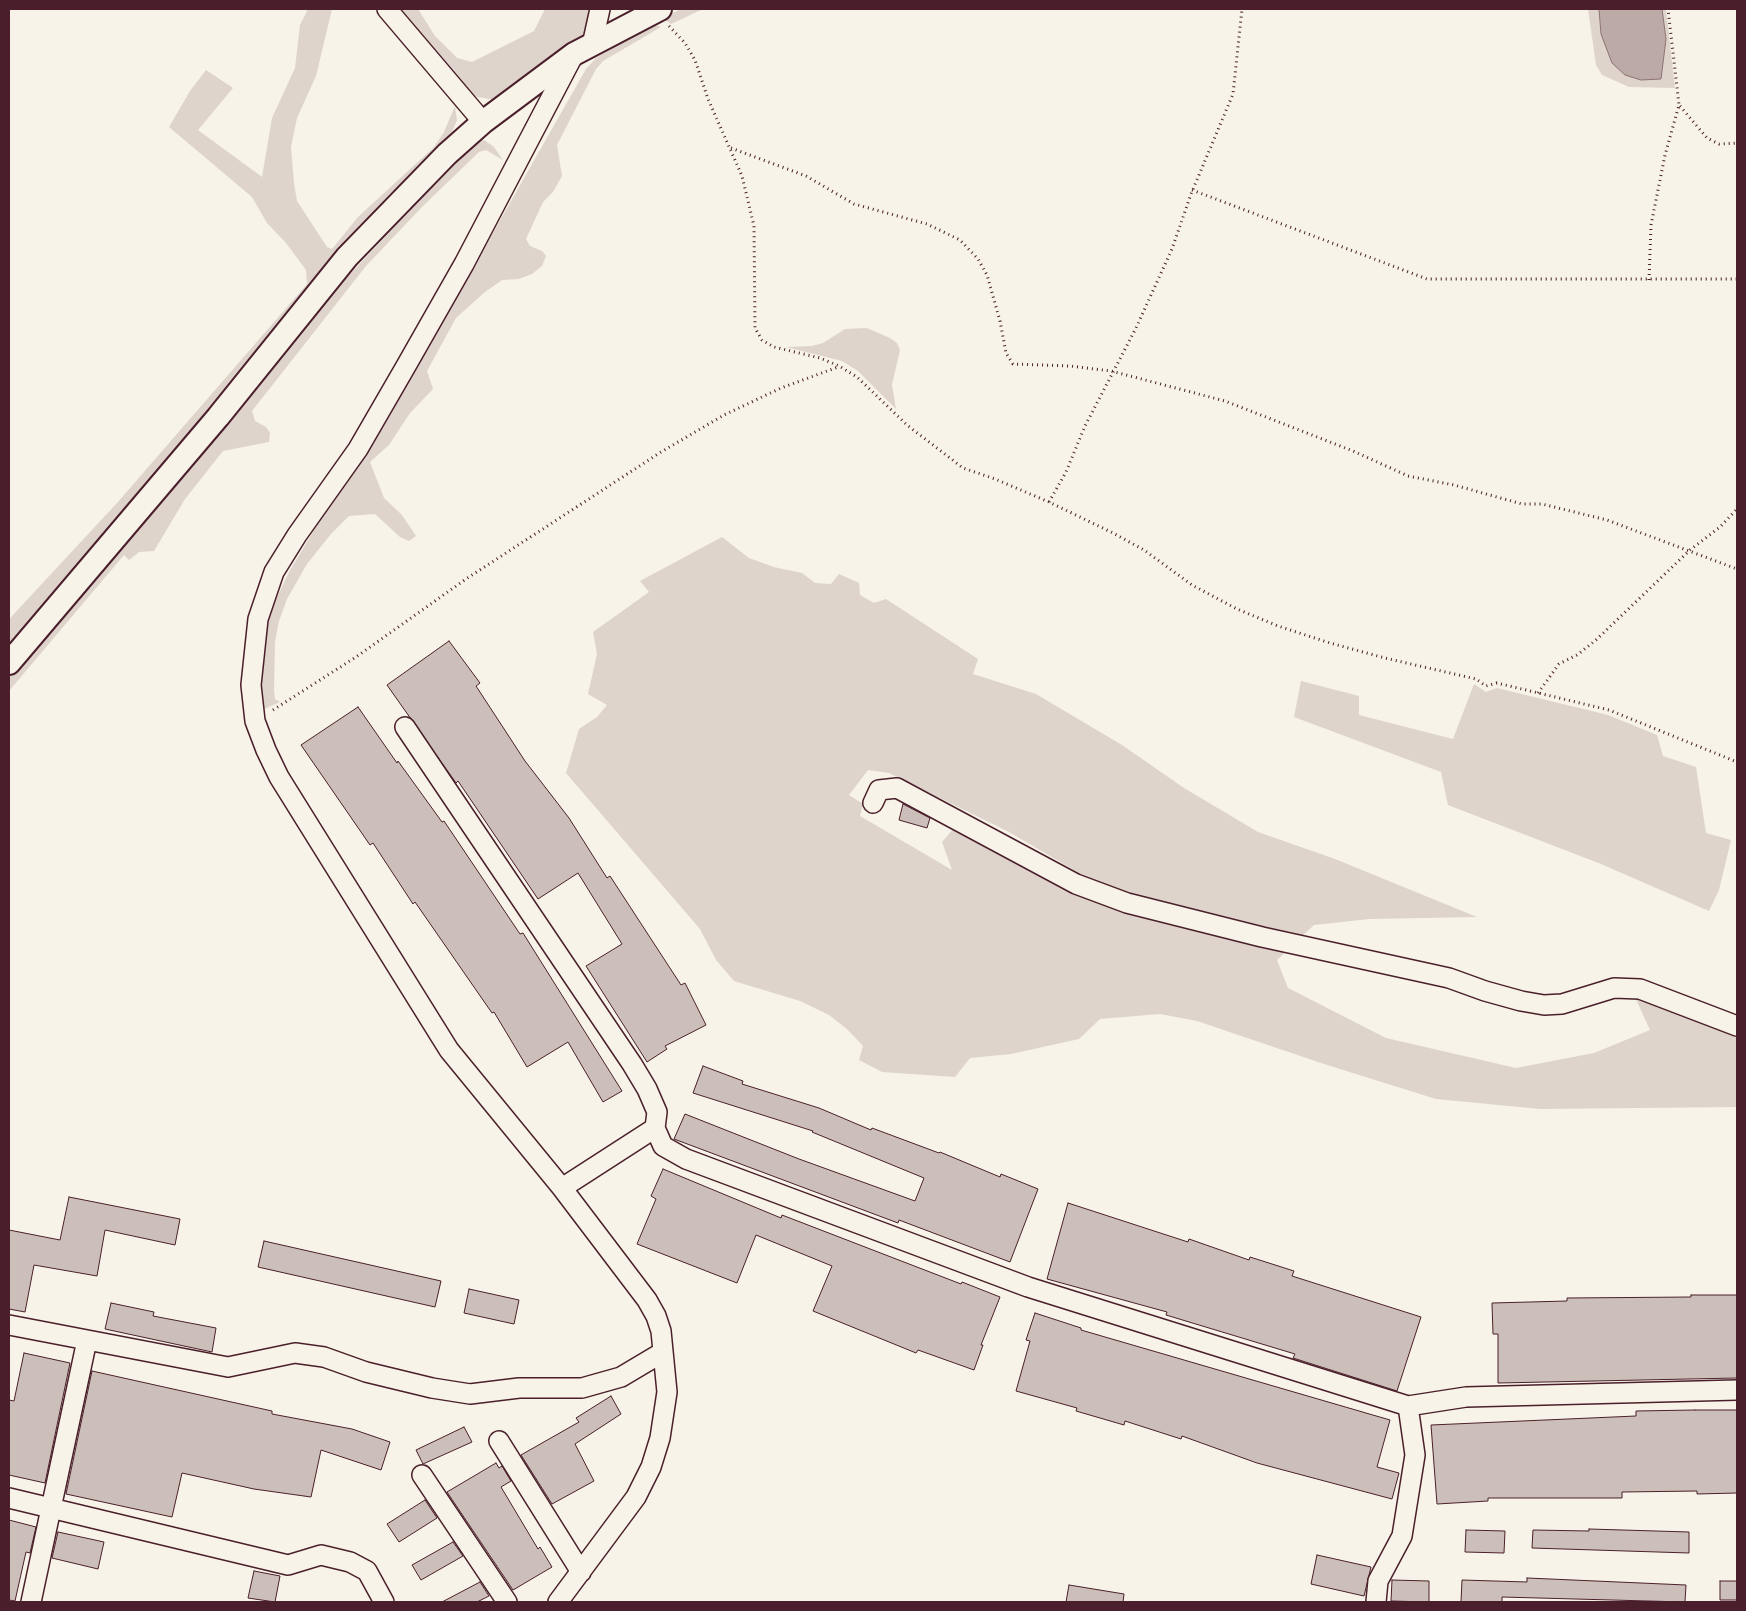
<!DOCTYPE html>
<style>
body{margin:0}
#map{position:relative;width:1746px;height:1611px;overflow:hidden;background:#f7f3e8;font-family:Caveat,sans-serif}
canvas{display:block}
.frame{position:absolute;inset:0;border:10px solid #4a1f2b;pointer-events:none}
</style>
<div id="map">
<canvas width="1746" height="1611"></canvas>
<div class="frame"></div>
</div>
<script>
const ctx = document.querySelector('canvas').getContext('2d');
ctx.lineJoin = 'round';
function paint(path, color) { ctx.fillStyle = color; ctx.fill(path, 'evenodd'); }
const poly = rows => new Path2D(rows.map(r => 'M' + r).join(''));
function trace(path, color, width, dash) { ctx.strokeStyle = color; ctx.lineWidth = width; ctx.lineCap = dash ? 'butt' : 'round'; ctx.setLineDash(dash || []); ctx.stroke(path); }
paint(poly([
 [308,9,332,9,316,76,297,118,291,147,294,183,297,201,327,247,332,249,358,217,434,147,444,132,455,106,457,120,452,132,9,651,9,620,12,616,117,503,307,284,306,270,286,243,267,223,252,197,169,127,190,91,206,70,233,88,198,130,262,177,272,118,295,68,300,25],
 [396,9,418,9,435,36,457,58,472,62,534,31,545,9,590,9,585,33,512,94,496,100,477,97,459,84],
 [681,9,703,9,671,24,662,18],
 [1588,9,1599,9,1601,34,1666,39,1662,9,1666,9,1675,88,1629,87,1602,75,1596,65],
 [652,24,661,27,603,61,596,69,557,145,562,176,553,192,543,202,526,239,530,246,542,251,546,256,542,266,532,274,519,279,502,280,485,292,456,318,427,371,433,389,410,413,389,445,370,462,384,498,402,515,416,536,409,541,400,537,375,514,349,516,331,534,307,564,287,599,279,621,275,642,274,690,275,699,280,702,262,710,259,692,267,618,289,572,332,500,369,451,586,69,596,58],
 [484,140,494,147,503,160,486,150,479,152,422,207,366,266,252,411,255,421,266,427,270,433,269,442,223,451,185,499,154,551,139,552,129,560,124,555,9,691,9,678,123,546,326,300,427,192,478,141],
 [867,328,890,338,897,343,900,350,892,385,896,409,858,371,842,361,786,347,812,346,823,343,845,329],
 [722,537,749,558,774,567,802,573,815,583,831,584,839,574,859,583,860,595,874,603,886,599,978,659,973,674,1036,694,1122,745,1184,788,1258,832,1335,859,1477,917,1370,919,1314,925,1300,938,1108,890,1009,832,889,773,868,770,849,795,863,804,860,816,952,870,942,842,954,828,1067,890,1123,911,1289,949,1277,960,1288,988,1386,1038,1516,1068,1594,1053,1650,1030,1634,995,1737,1033,1737,1107,1540,1109,1436,1099,1324,1064,1197,1021,1160,1014,1100,1019,1079,1039,1011,1054,970,1058,955,1077,882,1072,859,1060,863,1046,847,1029,829,1015,800,1001,734,981,716,960,700,929,566,773,579,729,597,717,607,705,588,694,597,654,593,632,649,592,640,581],
 [1301,681,1359,696,1359,715,1453,739,1474,684,1486,692,1497,688,1608,715,1657,735,1663,756,1696,767,1706,833,1731,840,1719,890,1709,911,1601,864,1448,805,1441,772,1294,717]
]), '#ded4cc');
const water = poly([
 [1599,9,1662,9,1666,39,1661,79,1641,80,1625,75,1612,63,1601,34,1599,9]
]);
paint(water, '#bcaaa7');
trace(water, '#8e7275', 1);
const building = poly([
 [449,641,480,683,476,686,525,761,569,818,607,878,610,876,681,985,685,983,706,1025,665,1046,667,1049,647,1062,586,966,622,944,578,873,538,899,458,781,456,783,387,685,449,641],
 [358,707,397,763,398,761,442,822,444,821,520,934,523,933,622,1091,603,1102,568,1042,527,1067,494,1012,492,1013,415,902,413,904,373,843,370,845,341,803,301,745,358,707],
 [903,804,930,818,927,828,899,820,903,804],
 [703,1066,743,1081,742,1084,819,1108,871,1130,872,1128,939,1153,940,1152,1000,1177,1001,1174,1038,1189,1010,1262,899,1220,898,1223,674,1139,685,1114,799,1159,915,1201,924,1178,812,1132,813,1131,693,1093,703,1066],
 [663,1169,781,1218,782,1215,961,1284,962,1282,1000,1297,981,1345,983,1345,974,1370,918,1350,916,1353,813,1311,832,1266,756,1235,737,1283,637,1244,656,1199,651,1196,663,1169],
 [69,1197,180,1219,175,1245,105,1230,97,1276,34,1265,25,1312,9,1309,9,1230,60,1240,69,1197],
 [1068,1203,1188,1242,1189,1239,1249,1260,1250,1257,1294,1271,1292,1276,1421,1317,1397,1391,1293,1358,1295,1354,1166,1315,1167,1312,1047,1279,1068,1203],
 [264,1241,441,1281,435,1307,258,1267,264,1241],
 [469,1289,519,1300,514,1324,464,1313,469,1289],
 [1691,1295,1737,1295,1737,1378,1498,1383,1498,1334,1493,1334,1492,1303,1567,1301,1567,1298,1691,1297,1691,1295],
 [111,1303,154,1312,153,1316,216,1328,212,1352,105,1329,111,1303],
 [1035,1313,1081,1328,1081,1330,1390,1420,1377,1467,1399,1473,1392,1499,1257,1463,1182,1436,1181,1439,1125,1421,1124,1425,1076,1411,1077,1408,1016,1391,1030,1341,1026,1340,1035,1313],
 [24,1353,70,1363,45,1483,9,1475,9,1400,14,1401,24,1353],
 [92,1371,272,1411,272,1414,352,1429,390,1442,381,1470,321,1450,311,1497,254,1489,182,1473,172,1517,66,1494,92,1371],
 [611,1396,621,1414,575,1444,594,1481,552,1504,521,1455,579,1422,576,1418,611,1396],
 [1695,1410,1737,1410,1737,1493,1697,1494,1697,1491,1622,1492,1622,1498,1488,1498,1488,1501,1437,1504,1431,1425,1636,1416,1636,1411,1695,1410],
 [464,1427,472,1442,423,1464,416,1450,464,1427],
 [496,1463,499,1468,502,1466,511,1481,501,1487,538,1549,540,1547,552,1567,513,1590,447,1492,496,1463],
 [425,1500,437,1518,399,1542,387,1524,425,1500],
 [9,1520,36,1527,30,1553,26,1552,15,1601,9,1600,9,1520],
 [1589,1529,1689,1532,1689,1553,1532,1548,1533,1530,1589,1531,1589,1529],
 [1466,1530,1505,1531,1504,1553,1465,1552,1466,1530],
 [58,1532,104,1542,98,1569,52,1558,58,1532],
 [453,1542,463,1556,421,1580,412,1565,453,1542],
 [1317,1555,1371,1567,1364,1596,1311,1584,1317,1555],
 [254,1571,280,1576,275,1602,248,1598,254,1571],
 [1527,1578,1686,1585,1685,1602,1502,1597,1502,1602,1461,1602,1462,1580,1527,1582,1527,1578],
 [1392,1580,1429,1581,1429,1602,1391,1601,1392,1580],
 [1720,1581,1737,1581,1737,1600,1720,1600,1720,1581],
 [480,1582,489,1596,477,1602,442,1602,480,1582],
 [1069,1585,1124,1594,1123,1602,1066,1602,1069,1585]
]);
paint(building, '#ccbfb9');
trace(building, '#4a1f2b', 1);
const minor = poly([
 [387,9,483,122],
 [592,45,600,9],
 [405,727,632,1064,647,1089,657,1112,655,1128,663,1146,686,1159,1028,1287,1408,1406,1466,1397,1737,1390],
 [873,803,879,790,897,788,1076,884,1127,903,1262,937,1449,978,1485,991,1521,1001,1544,1005,1562,1004,1614,988,1640,989,1737,1026],
 [562,1188,655,1128],
 [9,1325,228,1367,295,1353,324,1357,366,1372,432,1388,470,1394,519,1388,582,1388,621,1377,663,1352],
 [499,1441,581,1572],
 [422,1475,507,1602],
 [9,1498,288,1565,321,1555,350,1562,367,1571,384,1602],
 [31,1602,87,1340],
 [558,1602,636,1497,651,1467,660,1438,667,1392,661,1331,656,1316,647,1300,562,1188,449,1050,279,777,266,750,255,721,251,685,258,619,274,572,297,535,358,449,406,366,464,264,574,54],
 [1376,1602,1378,1581,1402,1536,1415,1455,1408,1406]
]);
const major = poly([
 [9,663,218,417,347,257,447,154,483,122,574,54,660,9]
]);
trace(minor, '#4a1f2b', 22);
trace(major, '#4a1f2b', 26);
trace(poly([
 [669,26,685,43,695,60,708,99,742,176,754,226,755,328,762,340,774,347,820,358,839,366,857,377,907,425,963,468,995,479,1049,502,1113,533,1144,550,1192,585,1237,609,1278,626,1330,643,1385,658,1476,679,1486,686,1497,683,1609,710,1737,762],
 [1680,106,1707,138,1719,144,1737,143],
 [731,148,806,176,854,204,927,224,960,240,978,259,987,275,1000,321,1006,353,1013,364,1070,366,1111,371,1225,401,1353,451,1408,476,1454,485,1522,504,1542,504,1607,520,1737,569],
 [1192,190,1427,279,1737,279],
 [1649,280,1651,225,1665,155,1679,105,1668,9],
 [1049,502,1066,472,1085,426,1136,328,1172,249,1191,194,1233,94,1242,9],
 [1538,693,1559,664,1577,655,1596,640,1690,550,1720,527,1737,509],
 [273,710,356,657,466,579,661,452,724,415,781,388,838,367]
]), '#4a1f2b', 3, [1, 4]);
trace(minor, '#f7f3e8', 19);
trace(major, '#f7f3e8', 22);
</script>
